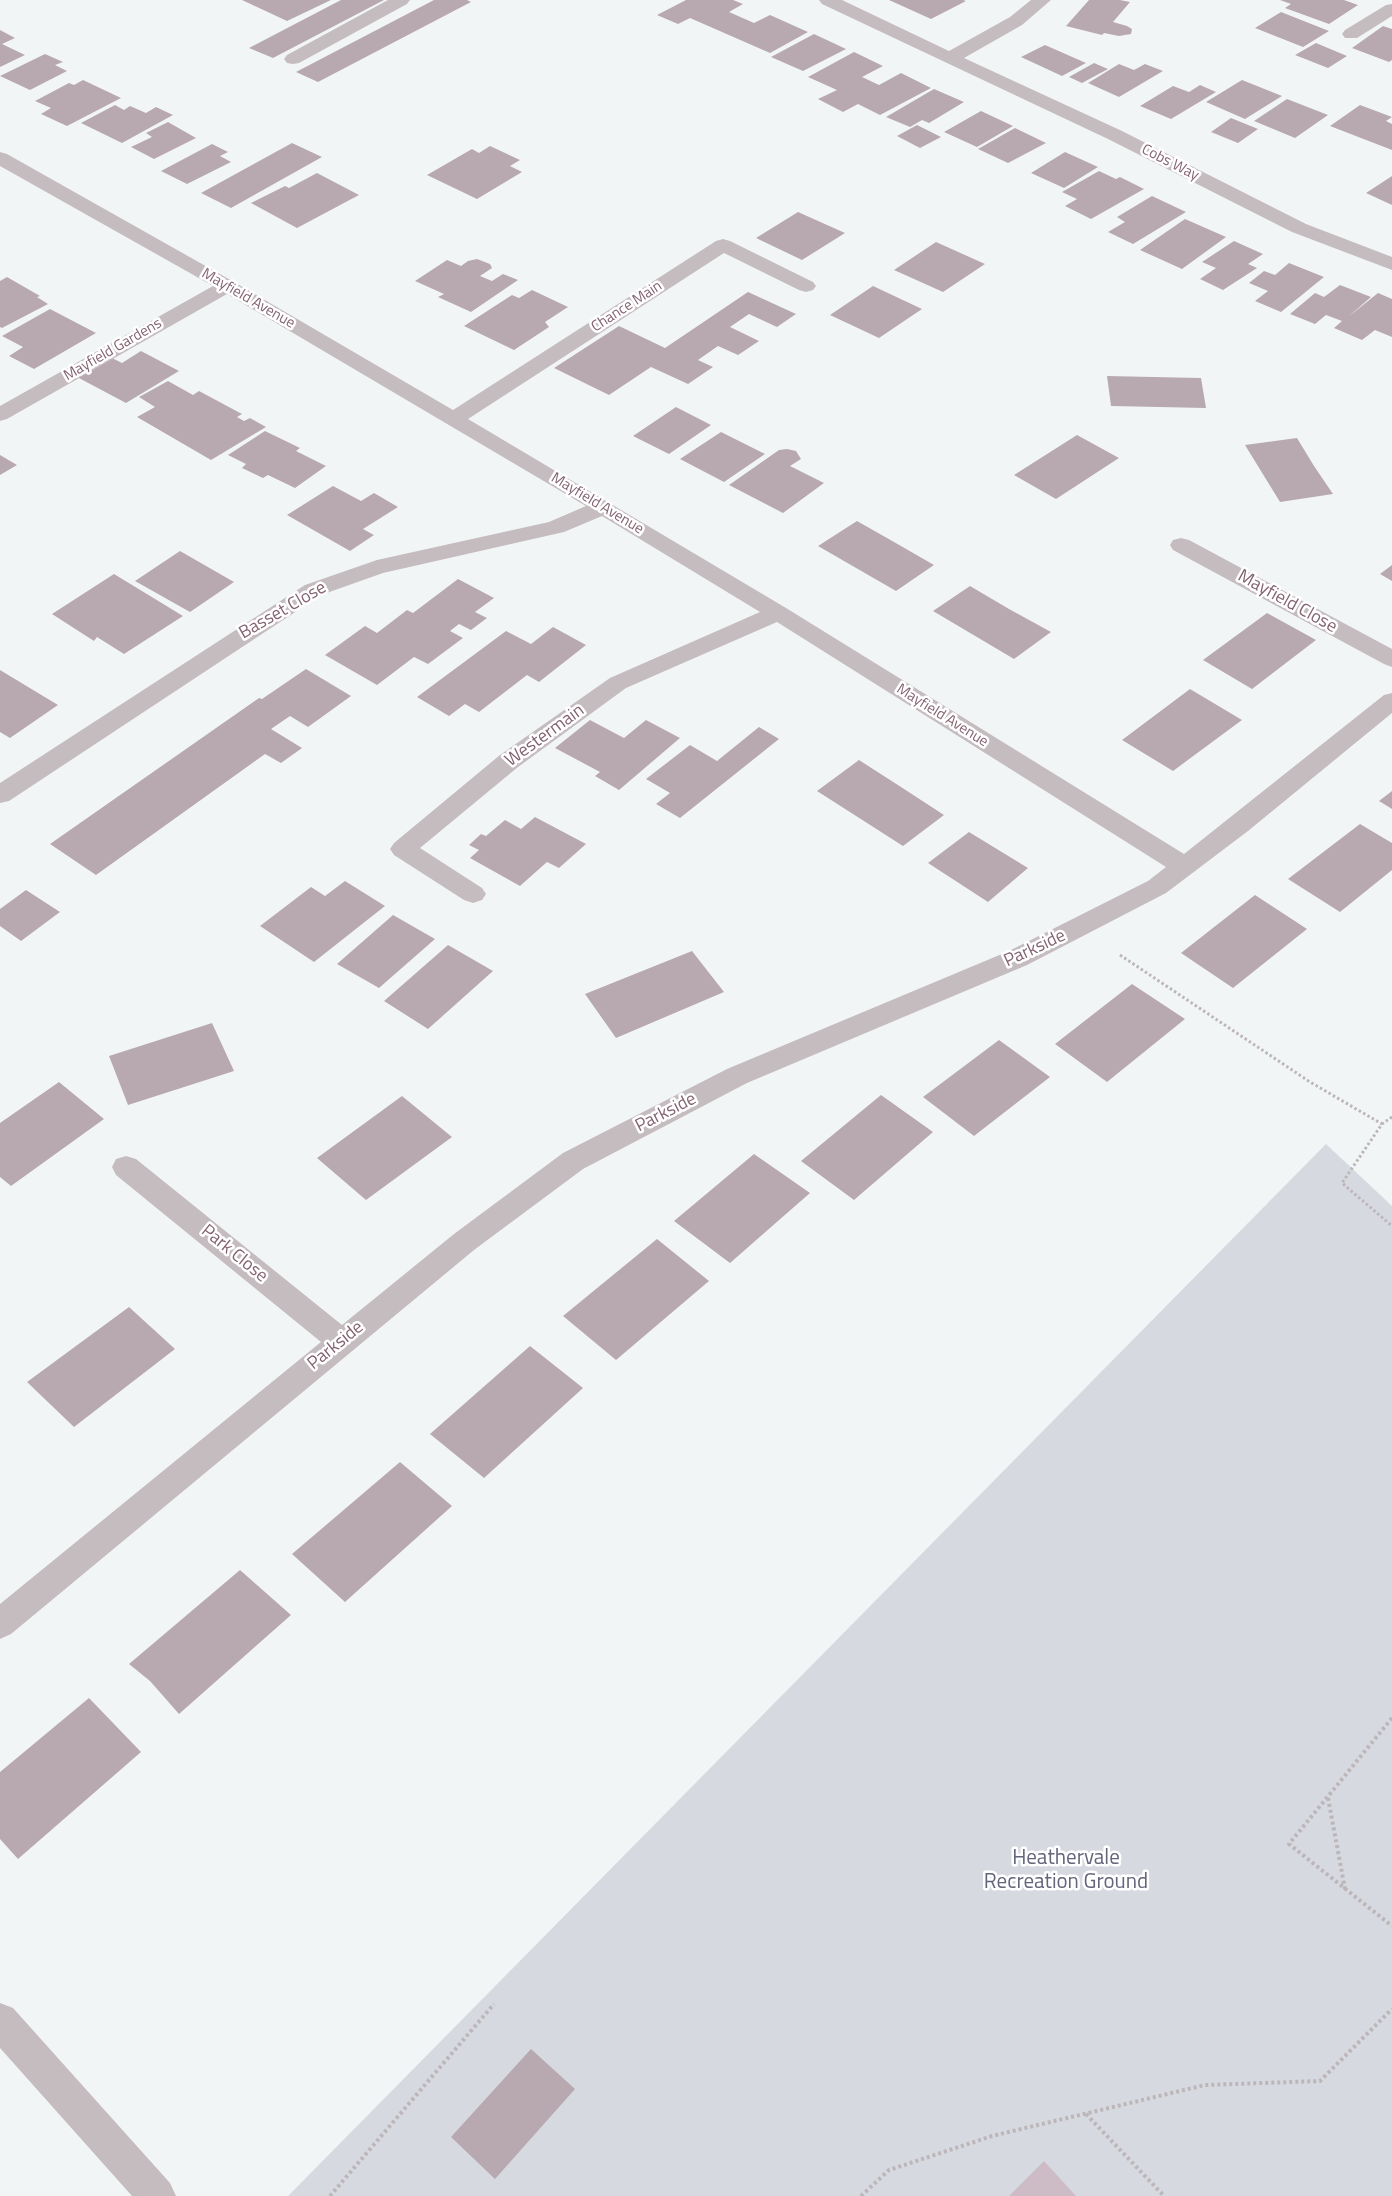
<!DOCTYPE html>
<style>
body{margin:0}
canvas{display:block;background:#f2f5f6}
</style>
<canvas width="1392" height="2196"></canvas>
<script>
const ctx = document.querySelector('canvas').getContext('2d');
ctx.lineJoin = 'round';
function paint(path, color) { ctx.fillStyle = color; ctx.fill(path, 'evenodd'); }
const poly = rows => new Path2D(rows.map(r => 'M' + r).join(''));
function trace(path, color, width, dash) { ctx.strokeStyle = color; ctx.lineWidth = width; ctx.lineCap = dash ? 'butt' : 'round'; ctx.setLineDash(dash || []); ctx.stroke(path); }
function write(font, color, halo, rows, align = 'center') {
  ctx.font = font + ' "Titillium Web",sans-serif'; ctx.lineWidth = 5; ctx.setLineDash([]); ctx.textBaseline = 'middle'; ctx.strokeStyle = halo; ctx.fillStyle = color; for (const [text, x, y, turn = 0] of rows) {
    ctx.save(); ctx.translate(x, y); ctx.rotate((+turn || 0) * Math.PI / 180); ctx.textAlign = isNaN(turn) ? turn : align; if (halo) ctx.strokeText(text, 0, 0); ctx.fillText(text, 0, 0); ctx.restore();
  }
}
paint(poly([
 [1326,1144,1392,1206,1392,2196,288,2196]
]), '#d6d9e0');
paint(poly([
 [1044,2161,1076,2196,1009,2196]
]), '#cdbcc6');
paint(poly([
 [242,0,331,0,287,21],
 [341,0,384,0,273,58,249,48],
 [434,0,467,0,471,2,318,82,296,72],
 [686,0,733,0,743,4,729,12,754,23,770,15,808,32,770,53,690,18,678,24,657,15],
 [889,0,963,0,966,1,931,19],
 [1089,0,1120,0,1130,2,1113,22,1127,26,1132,29,1131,34,1119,36,1104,33,1102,35,1066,26],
 [1280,0,1344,0,1358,5,1329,24,1285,8,1291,4],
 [1281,12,1329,31,1303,47,1255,28],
 [1383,26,1392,29,1392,60,1389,62,1352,48],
 [0,30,15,38,2,44,25,55,0,67],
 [814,34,846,49,803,71,771,57],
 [1316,43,1347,56,1328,68,1295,55],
 [1045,45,1086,63,1062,76,1021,57],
 [854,52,883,66,862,77,879,85,901,73,931,88,880,115,858,104,843,112,818,99,837,90,808,77],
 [45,54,63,62,55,65,67,71,30,90,0,76],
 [1094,63,1108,69,1082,83,1069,77],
 [1119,64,1134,70,1145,64,1163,71,1119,97,1088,83],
 [83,80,121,98,67,126,41,114,51,108,35,101,69,83,74,85],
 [1242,80,1282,96,1245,119,1206,102],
 [1200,85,1216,92,1171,119,1140,106,1173,86,1189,92],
 [934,89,964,102,929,123,922,120,910,127,886,117],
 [1287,99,1328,115,1295,138,1254,121],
 [115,105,124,110,130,106,146,113,156,107,173,115,122,143,81,123],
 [1360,105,1392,117,1386,121,1392,124,1392,150,1330,126],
 [981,111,1013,126,977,147,944,132],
 [1231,118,1258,129,1238,143,1211,132],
 [168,122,196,138,154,159,131,147,152,137,146,133],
 [917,125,941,137,920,148,897,136],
 [1015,128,1046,143,1008,163,978,149],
 [292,143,322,157,231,208,201,193],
 [212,144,228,152,220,156,231,162,187,184,161,171],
 [490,146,520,160,510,166,522,172,477,199,427,175,472,149,479,153],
 [1065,152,1098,167,1064,188,1031,173],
 [1099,171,1116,179,1120,177,1144,189,1091,219,1065,206,1077,199,1062,192],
 [317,173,359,195,297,228,251,203,285,186,289,188],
 [1392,176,1392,205,1366,193],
 [1152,196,1186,212,1133,244,1108,232,1125,222,1117,217],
 [798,212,845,233,802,260,756,238],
 [1185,219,1226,237,1182,269,1140,250],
 [1234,241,1263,254,1248,264,1257,268,1223,290,1200,279,1216,268,1202,262],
 [936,242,985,264,943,292,894,270],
 [477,259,490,264,492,268,480,276,492,281,503,274,518,280,471,312,438,297,444,294,415,281,447,260,461,266,468,261],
 [1289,263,1324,277,1281,312,1255,301,1268,291,1249,283,1264,271,1275,275],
 [7,277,40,296,37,297,48,304,2,328,0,327,0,281],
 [1340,285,1371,297,1348,317,1378,293,1392,299,1392,337,1375,330,1362,340,1334,328,1342,321,1326,315,1315,324,1290,314,1315,293,1324,297],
 [873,286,922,309,879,338,830,315],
 [532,290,568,307,545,322,549,327,514,350,464,326,512,295,519,298],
 [748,292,796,314,777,327,749,314,730,327,759,341,738,355,718,346,698,360,713,367,688,384,651,367,609,395,554,368,619,326,665,348],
 [50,309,96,333,34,369,9,356,23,347,2,336],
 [141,351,179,371,126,403,77,377,110,357,122,363],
 [1107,376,1201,378,1206,408,1111,406],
 [168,381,193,395,199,391,242,414,237,417,244,421,250,418,266,427,211,460,137,417,155,407,139,397],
 [676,407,711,425,669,454,633,436],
 [265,431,300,448,296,451,326,466,295,488,268,475,263,478,242,468,246,464,228,455],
 [721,432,765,454,724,482,680,459],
 [1077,435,1119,458,1056,499,1014,475],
 [1297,438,1314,466,1333,494,1280,502,1245,445],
 [787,449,796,451,801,459,790,466,824,483,783,513,729,485,779,450],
 [0,455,17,465,0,475],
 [333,486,361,501,374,493,398,507,363,529,374,535,350,551,287,515],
 [857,521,894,542,934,565,896,591,818,546],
 [180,551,234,582,190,612,135,581],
 [1392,565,1392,581,1380,574],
 [114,574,183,616,124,654,97,637,94,641,52,614],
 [458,579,494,598,475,612,487,618,471,630,459,624,450,631,463,638,428,664,414,657,377,685,325,655,365,626,377,633,407,610,413,613],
 [970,586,1009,609,1051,632,1014,659,933,611],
 [1267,613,1316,640,1252,689,1203,660],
 [553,627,586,645,539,682,527,675,479,712,465,704,449,716,417,697,506,631,531,644],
 [306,669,351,696,308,727,290,716,271,729,302,748,281,763,265,754,96,875,50,844,259,698,262,699],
 [0,670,58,705,10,738,0,732],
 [1190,689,1242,720,1173,771,1122,740],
 [590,720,624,738,646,720,680,738,619,790,595,776,600,772,555,748],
 [759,727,779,739,680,818,656,804,670,793,646,779,690,745,717,761],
 [859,760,901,787,944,815,903,846,817,791],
 [1392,791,1392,809,1379,801],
 [535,817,586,844,559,868,547,862,520,886,470,858,479,850,469,845,481,834,486,836,505,820,521,829],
 [1360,824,1392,843,1392,870,1340,912,1288,879],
 [969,832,1028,868,988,902,928,863],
 [345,881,385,906,314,962,260,926,311,887,325,896],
 [26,890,60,912,21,941,0,926,0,909],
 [1255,895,1307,929,1233,988,1181,953],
 [393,915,435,939,379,988,337,964],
 [448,945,493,971,428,1029,384,1001],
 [692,951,724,992,616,1038,585,994],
 [1132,984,1185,1019,1107,1082,1055,1044],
 [212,1023,234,1071,128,1105,109,1056],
 [999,1040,1050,1077,974,1136,923,1097],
 [59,1082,104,1119,11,1186,0,1177,0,1123],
 [881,1095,933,1132,854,1200,801,1161],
 [402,1096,452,1137,366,1200,317,1158],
 [754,1154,810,1193,730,1263,674,1221],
 [657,1239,709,1281,616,1360,563,1316],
 [129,1307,175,1349,74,1427,27,1382],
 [530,1346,583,1388,484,1478,430,1434],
 [400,1462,452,1506,345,1602,292,1554],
 [240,1570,291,1615,179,1714,150,1681,129,1664],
 [89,1698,141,1752,18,1859,0,1839,0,1772],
 [531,2049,575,2089,495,2179,451,2137]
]), '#b8a9b0');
trace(poly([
 [1120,955,1310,1082,1382,1124],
 [1392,1117,1382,1124,1342,1183,1392,1226]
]), '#bdb6b9', 3, [2.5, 2.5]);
trace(poly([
 [1392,1718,1289,1844,1392,1926],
 [1328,1798,1345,1889],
 [1086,2114,1164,2196],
 [330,2196,494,2004],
 [861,2196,889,2170,992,2136,1205,2085,1320,2081,1392,2009]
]), '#bdb6b9', 4, [3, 3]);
paint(poly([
 [388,0,410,0,407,4,299,63,293,64,287,63,284,59,287,55,388,0],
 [819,0,842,0,949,51,1010,17,1031,0,1051,0,1022,25,964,58,1122,131,1306,224,1392,257,1392,270,1292,232,1108,139,822,4,819,0],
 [1392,4,1392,16,1357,38,1345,38,1342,34,1345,30,1386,5,1392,4],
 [0,152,7,154,234,282,453,410,716,241,723,239,730,241,813,282,816,286,813,290,806,292,799,290,724,253,468,419,786,608,1184,854,1384,695,1392,693,1392,713,1248,831,1166,893,1027,965,747,1083,583,1169,474,1250,11,1634,0,1639,0,1604,321,1342,116,1175,112,1167,116,1159,126,1156,136,1159,342,1325,454,1234,563,1153,727,1069,1009,951,1148,881,1166,867,777,622,626,688,518,767,420,848,482,888,486,894,482,900,473,903,464,900,394,855,390,849,394,843,500,755,610,678,760,612,602,516,564,532,383,573,321,595,9,801,0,803,0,783,305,585,377,560,549,522,586,506,227,294,7,419,0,421,0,406,213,286,0,166,0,152],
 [1181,538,1189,540,1392,649,1392,667,1384,664,1173,550,1170,545,1173,540,1181,538],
 [0,2003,13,2008,170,2183,176,2196,132,2196,0,2048,0,2003]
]), '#c5bcc0');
write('15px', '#846372', '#fff', [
 ["Cobs Way",1170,163,27],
 ["Mayfield Avenue",248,299,30],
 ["Chance Main",627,307,-33],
 ["Mayfield Gardens",113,350,-30],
 ["Mayfield Avenue",597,504,31],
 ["Mayfield Avenue",942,716,32]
]);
write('18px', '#846372', '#fff', [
 ["Mayfield Close",1287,602,29],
 ["Basset Close",283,611,-30],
 ["Westermain",545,736,-36],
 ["Parkside",1035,949,-25],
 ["Parkside",666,1113,-27],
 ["Park Close",234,1254,39],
 ["Parkside",336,1346,-39]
]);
write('21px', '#63657b', '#fff', [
 ["Heathervale",1066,1859],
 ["Recreation Ground",1066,1883]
]);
</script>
